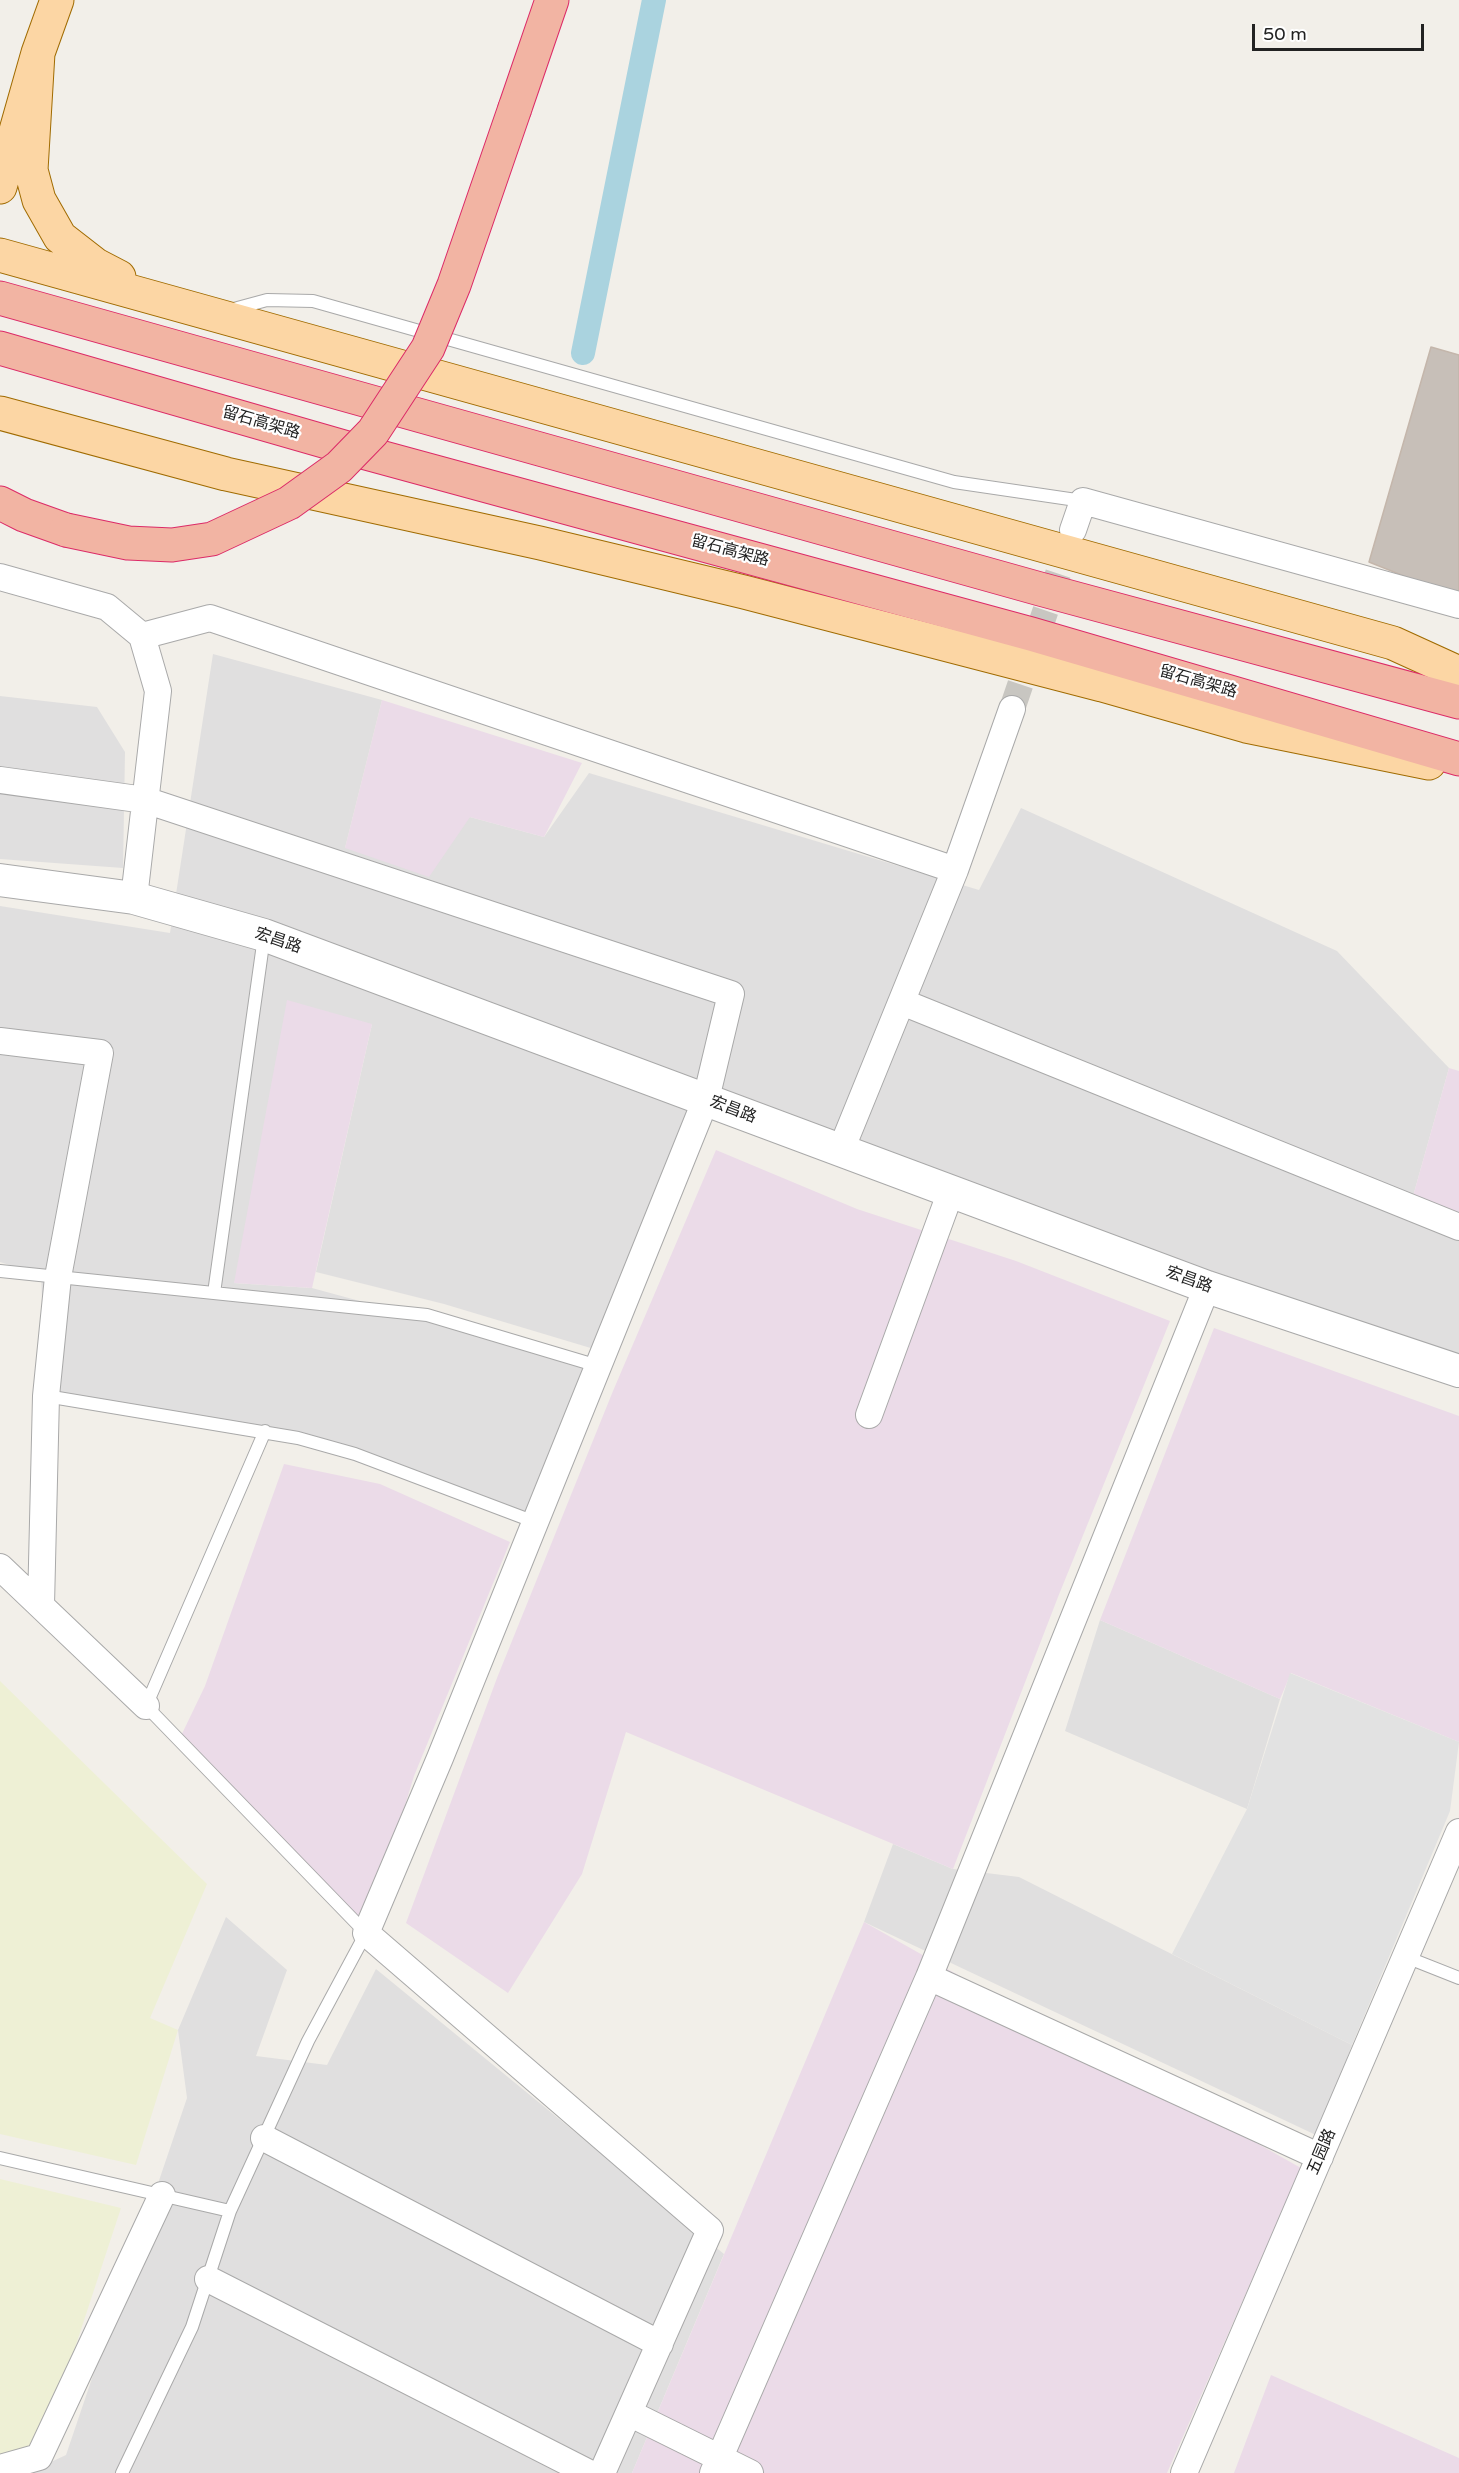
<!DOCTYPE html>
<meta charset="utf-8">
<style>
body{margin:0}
#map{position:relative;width:1459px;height:2473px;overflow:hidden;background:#f2efe9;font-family:"Varela Round",sans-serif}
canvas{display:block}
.scale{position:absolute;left:1252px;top:24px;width:172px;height:27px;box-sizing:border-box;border:3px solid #222;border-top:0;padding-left:8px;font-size:18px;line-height:21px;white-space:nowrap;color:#222;-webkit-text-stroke:4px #fff;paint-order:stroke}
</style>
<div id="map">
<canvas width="1459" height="2473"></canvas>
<div class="scale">50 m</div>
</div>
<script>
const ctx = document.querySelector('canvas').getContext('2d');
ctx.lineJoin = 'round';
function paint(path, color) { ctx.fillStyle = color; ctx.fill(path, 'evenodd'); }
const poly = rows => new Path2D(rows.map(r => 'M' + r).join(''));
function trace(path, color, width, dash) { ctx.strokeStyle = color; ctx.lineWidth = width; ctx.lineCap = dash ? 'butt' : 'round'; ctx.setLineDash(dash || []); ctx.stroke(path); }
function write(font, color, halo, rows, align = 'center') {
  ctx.font = font + ' "Varela Round","Noto Sans SC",sans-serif'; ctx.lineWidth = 4.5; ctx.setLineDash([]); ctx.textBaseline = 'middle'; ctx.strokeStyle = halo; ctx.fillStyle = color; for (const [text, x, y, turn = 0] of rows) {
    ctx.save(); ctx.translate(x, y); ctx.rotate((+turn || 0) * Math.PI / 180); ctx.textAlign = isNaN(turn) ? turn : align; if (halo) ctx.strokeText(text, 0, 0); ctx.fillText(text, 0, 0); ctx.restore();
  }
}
paint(poly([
 [213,654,382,700,345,848,470,817,544,837,589,773,979,890,1021,808,1337,951,1449,1068,1410,1207,1459,1227,1459,1368,706,1100,604,1352,444,1304,316,1272,372,1024,234,1283,312,1288,598,1366,535,1522,265,1431,46,1396,41,1275,0,1262,0,906,170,933],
 [0,696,97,707,125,752,123,868,0,859],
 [1100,1620,1280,1699,1247,1809,1065,1731],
 [893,1844,953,1869,1019,1877,1352,2045,1318,2136,864,1922],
 [226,1917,287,1970,256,2056,327,2065,376,1969,724,2254,632,2473,27,2473,66,2455,187,2098,178,2030]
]), '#e0dfdf');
paint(poly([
 [382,700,582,763,544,837,470,817,429,877,345,848],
 [287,1000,372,1024,312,1288,234,1283],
 [1449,1068,1459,1071,1459,1223,1410,1207],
 [716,1150,857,1209,1016,1261,1170,1321,1058,1597,953,1869,626,1732,582,1874,508,1993,406,1923,497,1678,613,1391],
 [1214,1328,1459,1416,1459,1742,1291,1673,1280,1699,1100,1620],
 [284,1464,380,1484,510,1542,414,1776,366,1933,179,1740,205,1686],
 [864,1922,1301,2168,1167,2473,632,2473],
 [1271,2375,1459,2458,1459,2473,1234,2473]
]), '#ebdbe8');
paint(poly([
 [0,1681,207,1884,150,2018,178,2030,136,2165,0,2134],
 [0,2179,121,2208,39,2457,0,2464]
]), '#eef0d5');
paint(poly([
 [1290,1673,1459,1742,1450,1811,1352,2045,1172,1954,1247,1809]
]), '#e2e2e2');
trace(poly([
 [583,353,654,0]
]), '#aad3df', 24);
const building = poly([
 [1431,347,1459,355,1459,598,1369,562,1431,347]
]);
paint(building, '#c7bfb8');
trace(building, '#c4b6ab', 1.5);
trace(poly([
 [1012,709,1071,536]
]), '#c8c6c1', 26, [26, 13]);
const service = poly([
 [230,310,267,300,313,301,954,482,1083,501],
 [0,1271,427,1315,598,1366],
 [214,1293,264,937],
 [46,1396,298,1438,355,1454,535,1522],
 [1406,1957,1459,1978],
 [0,2158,230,2211],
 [122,2473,192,2327,230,2211,308,2041,366,1933,146,1706,265,1431]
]);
const minor = poly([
 [1073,530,1083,501,1459,605],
 [0,577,107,607,142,636,158,691,134,898],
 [142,636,210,618,955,870],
 [0,780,145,800,731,994,706,1099,440,1758,366,1933,710,2230,602,2473],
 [902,1002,1459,1227],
 [0,1041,100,1053,58,1277,46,1396,41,1605],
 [841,1150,955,870,1012,709],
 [869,1415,951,1191],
 [0,1567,146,1706],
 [929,1977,1207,1287],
 [264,2138,660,2344],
 [208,2279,589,2473],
 [629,2413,750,2473],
 [0,2468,39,2457,162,2195],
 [713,2473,929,1977,1320,2157],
 [1184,2473,1459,1832]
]);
const tertiary = poly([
 [0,880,134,898,264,935,1207,1287,1459,1371]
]);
const primary = poly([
 [38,53,31,170,39,200,60,237,96,265,119,277],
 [0,187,38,53,57,0],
 [0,255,1393,643,1459,673],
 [0,413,226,474,540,543,744,592,1102,685,1246,726,1429,763]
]);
const trunk = poly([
 [515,108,552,0],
 [0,298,1040,589,1459,702],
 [0,348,351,449,1031,634,1459,759],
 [0,503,24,515,66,530]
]);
trace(service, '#a9a9a9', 14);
trace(minor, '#a9a9a9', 28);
trace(tertiary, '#a9a9a9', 34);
trace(primary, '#a06b00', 35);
trace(trunk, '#dc2a67', 35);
trace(service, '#fff', 12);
trace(minor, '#fff', 26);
trace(tertiary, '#fff', 32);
trace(primary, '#fcd6a4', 33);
trace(trunk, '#f2b4a3', 33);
const trunkBridge = poly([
 [66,530,128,543,172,545,212,539,289,503,339,467,373,432,428,348,454,285,515,108]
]);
trace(trunkBridge, '#dc2a67', 35, []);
trace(trunkBridge, '#f2b4a3', 33);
write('16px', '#222', '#fff', [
 ["留石高架路",261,423,16],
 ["留石高架路",730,551,15],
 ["留石高架路",1198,682,16],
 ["宏昌路",278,941,19],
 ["宏昌路",733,1110,21],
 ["宏昌路",1189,1280,20],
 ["五园路",1322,2152,-67]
]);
</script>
